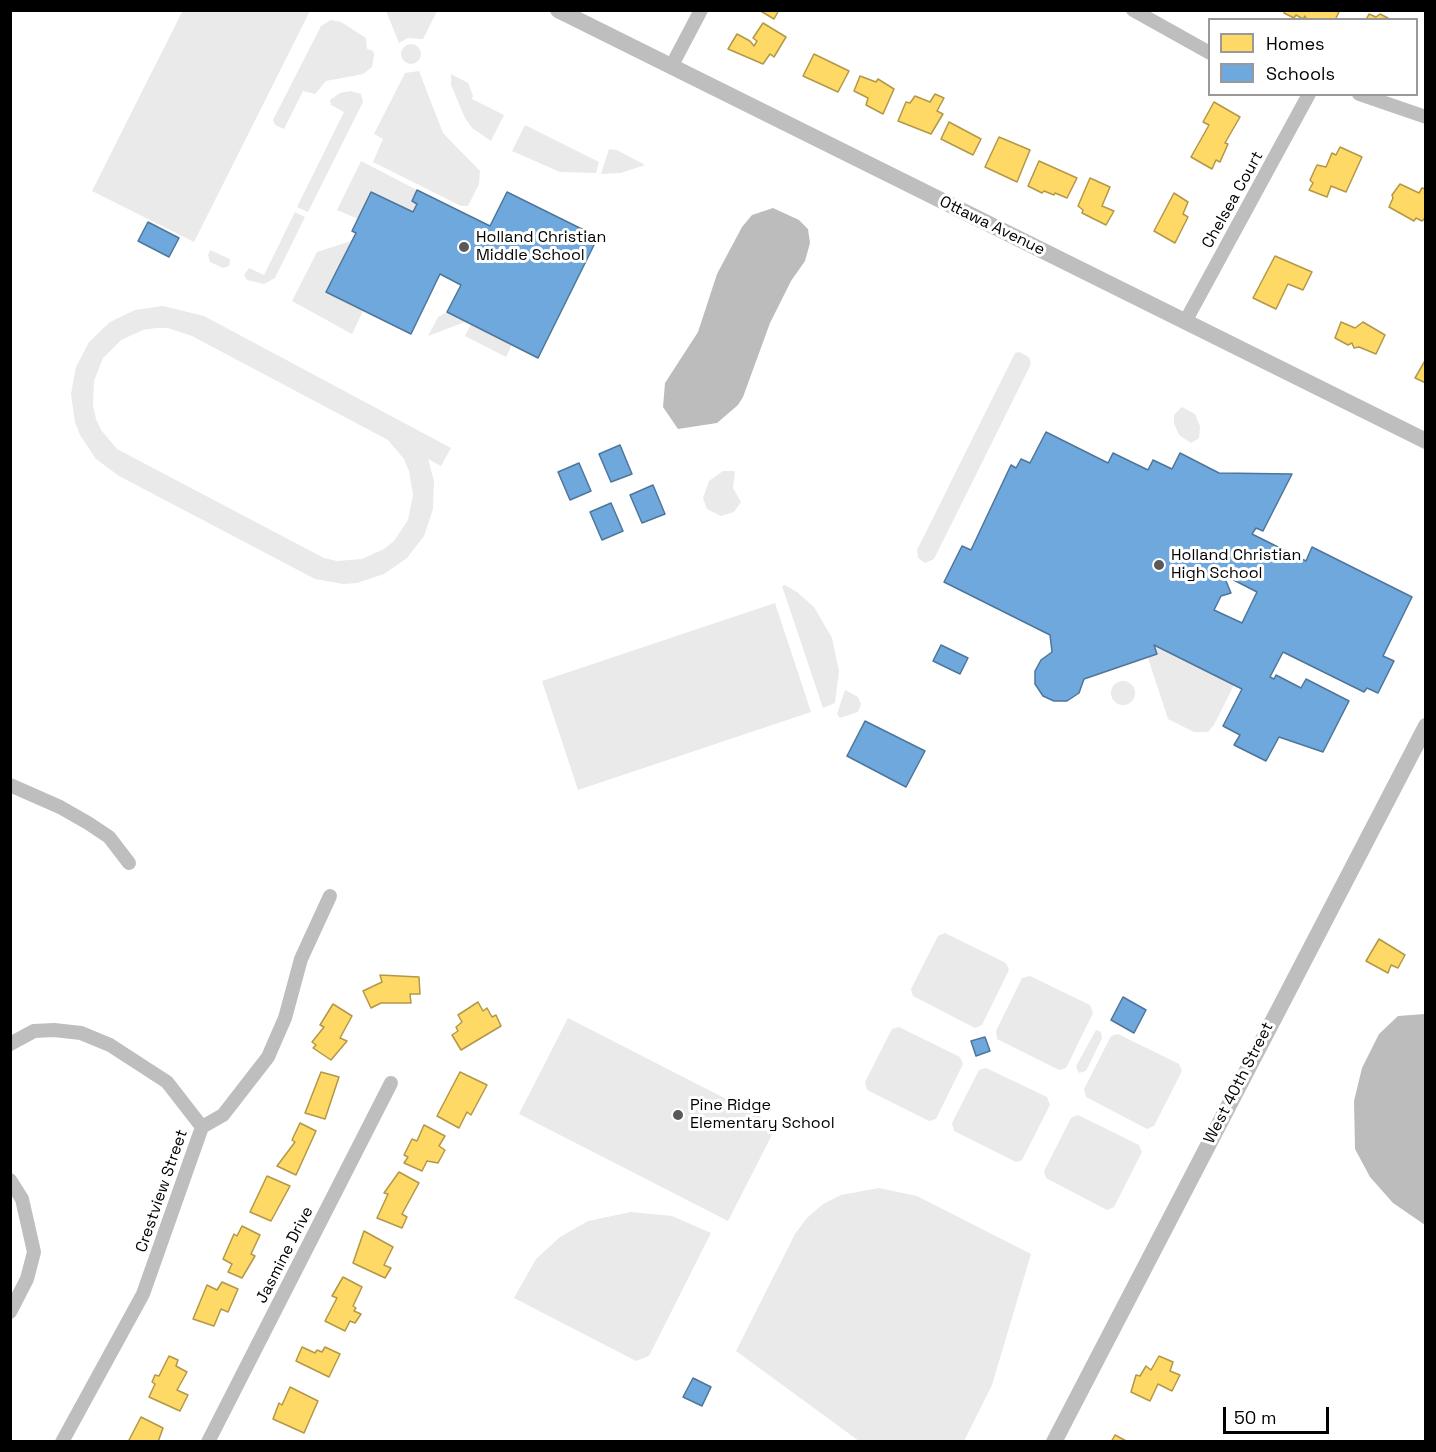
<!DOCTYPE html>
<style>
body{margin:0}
#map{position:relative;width:1436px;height:1452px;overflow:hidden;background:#fff;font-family:"Space Grotesk",sans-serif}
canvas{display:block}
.frame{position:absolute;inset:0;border:12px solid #000;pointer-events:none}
.legend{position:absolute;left:1208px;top:18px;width:210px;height:78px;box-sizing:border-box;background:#fff;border:2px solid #999;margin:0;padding:8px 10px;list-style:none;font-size:18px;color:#000}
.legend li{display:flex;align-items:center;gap:12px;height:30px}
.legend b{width:30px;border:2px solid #999}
.scale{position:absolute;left:1223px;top:1407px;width:106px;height:27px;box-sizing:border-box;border:3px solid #000;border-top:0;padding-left:8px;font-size:18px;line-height:21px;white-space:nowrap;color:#000;-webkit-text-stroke:4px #fff;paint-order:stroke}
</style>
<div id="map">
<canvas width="1436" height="1452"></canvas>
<div class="frame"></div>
<ul class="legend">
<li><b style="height:16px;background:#ffd966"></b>Homes</li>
<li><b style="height:16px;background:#6fa8dc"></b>Schools</li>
</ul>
<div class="scale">50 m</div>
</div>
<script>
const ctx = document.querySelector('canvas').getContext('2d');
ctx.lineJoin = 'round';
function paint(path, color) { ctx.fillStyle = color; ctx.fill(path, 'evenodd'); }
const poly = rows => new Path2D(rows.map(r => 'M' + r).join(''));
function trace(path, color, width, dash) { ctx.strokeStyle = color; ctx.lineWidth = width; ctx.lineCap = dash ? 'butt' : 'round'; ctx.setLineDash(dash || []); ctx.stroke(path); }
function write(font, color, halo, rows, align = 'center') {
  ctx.font = font + ' "Space Grotesk",sans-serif'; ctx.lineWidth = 6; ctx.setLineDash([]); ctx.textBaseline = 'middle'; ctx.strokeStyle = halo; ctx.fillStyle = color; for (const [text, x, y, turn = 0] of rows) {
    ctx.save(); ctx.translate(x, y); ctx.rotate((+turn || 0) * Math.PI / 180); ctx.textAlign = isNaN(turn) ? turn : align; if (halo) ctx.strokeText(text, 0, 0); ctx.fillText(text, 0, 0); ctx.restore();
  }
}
paint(poly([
 [183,10,310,11,194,242,92,191],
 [386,11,386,10,437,11,423,39,408,38,399,43],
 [331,20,341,22,366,38,367,49,373,51,374,55,372,67,363,74,326,81,315,94,303,91,284,129,275,125,273,120,321,26],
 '401 54a10 10 0 1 1 20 0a10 10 0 1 1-20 0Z',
 [419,71,443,133,480,171,479,184,468,206,461,206,373,162,383,139,374,134,405,73],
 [451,74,468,83,473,96,472,99,504,115,491,141,472,128,465,118,451,85],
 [351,91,361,94,363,102,308,212,297,207,344,112,331,105,330,100,340,93],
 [525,125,599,162,596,173,560,172,512,151],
 [609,149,617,150,645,165,621,173,601,174],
 [361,161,417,190,412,201,417,204,413,212,372,192,358,219,337,210],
 [295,212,305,217,275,278,264,284,247,280,244,275,249,268,264,275],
 [351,241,327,292,363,311,352,334,292,301,317,252],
 [210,250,230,259,229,266,223,268,210,262,208,255],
 [163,306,204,316,451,448,441,466,428,459,434,481,433,509,424,536,407,558,384,574,357,583,343,584,315,579,119,476,96,459,80,435,75,422,71,394,76,367,89,342,110,322,135,310],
 [156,328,168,328,192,336,388,440,404,459,409,471,413,495,408,520,394,541,384,549,362,559,337,561,324,558,117,449,101,430,96,419,93,406,94,381,103,358,121,340,143,330],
 [447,312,465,322,428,336,438,317],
 [471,324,512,345,506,357,465,336],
 [1019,352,1029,357,1031,364,934,559,925,563,918,558,917,550,1015,353],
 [1182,407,1195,414,1200,426,1199,438,1191,443,1179,435,1174,423,1174,415],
 [723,471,735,471,733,488,741,502,734,512,721,516,707,509,703,498,709,481],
 [785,585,797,592,814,607,832,638,839,671,835,703,823,708,782,586],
 [775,603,811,712,578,790,542,681],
 [1154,645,1234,685,1214,725,1208,732,1194,732,1168,719,1148,658,1157,654],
 '1111 693a12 12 0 1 1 24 0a12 12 0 1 1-24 0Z',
 [845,690,858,697,861,704,858,712,840,718,837,714],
 [945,933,1006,963,1009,970,982,1025,975,1028,913,996,911,989,938,936],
 [1030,976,1090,1005,1093,1013,1066,1068,1059,1070,997,1039,996,1031,1022,978],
 [568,1018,777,1125,728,1221,519,1114],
 [899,1027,960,1057,963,1064,936,1119,929,1121,867,1090,865,1082,892,1029],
 [1096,1030,1101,1032,1102,1038,1086,1071,1079,1073,1076,1066],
 [1118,1034,1179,1064,1182,1071,1154,1126,1147,1129,1086,1097,1084,1089,1111,1036],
 [986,1068,1047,1097,1050,1105,1022,1160,1016,1162,954,1131,952,1123,979,1070],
 [1078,1115,1139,1145,1142,1152,1114,1207,1107,1210,1046,1178,1044,1171,1071,1118],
 [879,1188,917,1196,1031,1254,992,1385,964,1441,859,1441,736,1351,795,1234,807,1218,823,1204,841,1195],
 [631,1212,672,1216,711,1233,649,1356,636,1361,514,1298,536,1259,560,1237,588,1221]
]), '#eaeaea');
paint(poly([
 [773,208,799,220,808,229,810,243,805,261,791,281,770,323,743,397,738,405,717,423,678,429,663,407,665,383,698,332,717,274,742,227,752,215],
 [1425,1014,1426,1014,1425,1225,1393,1203,1370,1177,1355,1149,1354,1101,1362,1068,1379,1034,1398,1016]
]), '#bcbcbc');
const homes = poly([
 [759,10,779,10,774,19,759,10],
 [1285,10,1332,10,1339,12,1335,20,1307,20,1305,16,1303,19,1296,15,1294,18,1284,13,1285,10],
 [1369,14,1376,17,1380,14,1388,18,1366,20,1369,14],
 [763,23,786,37,774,57,770,54,763,64,728,49,737,34,750,41,754,46,757,41,753,38,763,23],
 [814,54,849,71,838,92,803,76,814,54],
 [860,76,876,82,878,79,894,89,883,114,866,105,868,98,854,91,860,76],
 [935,94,944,98,937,111,943,114,931,134,898,121,906,102,910,103,915,96,930,102,935,94],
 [1214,102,1240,117,1225,143,1228,144,1220,162,1216,160,1212,169,1191,157,1209,125,1203,122,1214,102],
 [949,122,981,139,973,155,941,139,949,122],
 [999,137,1030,150,1017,182,985,167,999,137],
 [1340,147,1362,157,1346,192,1331,186,1327,197,1309,190,1313,183,1310,180,1317,165,1326,167,1332,153,1336,155,1340,147],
 [1039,161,1077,178,1067,198,1055,193,1054,195,1044,191,1042,193,1028,186,1039,161],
 [1090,178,1110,187,1102,206,1114,211,1106,225,1082,213,1083,210,1078,206,1090,178],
 [1400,184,1419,193,1422,188,1426,189,1426,217,1422,221,1416,218,1414,221,1389,207,1393,198,1392,195,1400,184],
 [1174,193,1188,202,1183,214,1188,217,1175,243,1154,231,1174,193],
 [1275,256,1312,272,1303,290,1288,284,1276,309,1253,298,1275,256],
 [1341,322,1355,328,1363,322,1385,335,1376,354,1359,347,1354,348,1352,343,1348,345,1335,338,1341,322],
 [1426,359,1426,383,1415,378,1426,359],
 [1379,939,1405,955,1398,968,1391,965,1388,973,1366,961,1379,939],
 [380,975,419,977,420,994,410,994,411,1003,381,1003,371,1008,363,991,382,982,380,975],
 [478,1002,483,1011,487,1008,492,1017,496,1015,501,1026,461,1050,452,1035,458,1031,456,1027,462,1022,458,1015,478,1002],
 [333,1004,352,1016,340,1038,347,1041,331,1060,313,1048,316,1045,312,1042,324,1027,320,1025,333,1004],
 [321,1072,339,1077,325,1119,305,1113,321,1072],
 [460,1072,487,1085,471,1115,467,1112,459,1128,437,1116,460,1072],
 [300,1123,316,1131,296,1175,277,1166,295,1142,292,1140,300,1123],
 [424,1125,445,1136,439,1146,445,1150,438,1163,427,1161,422,1171,404,1163,408,1157,404,1155,412,1139,417,1141,424,1125],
 [399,1172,419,1183,402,1214,407,1217,402,1228,377,1218,388,1194,384,1193,399,1172],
 [267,1176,290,1186,271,1221,250,1212,267,1176],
 [242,1226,260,1235,251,1254,255,1256,242,1278,228,1272,232,1264,223,1259,234,1234,237,1236,242,1226],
 [364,1231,393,1247,384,1265,391,1268,385,1278,353,1263,364,1231],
 [343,1277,362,1287,353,1306,356,1308,354,1311,361,1314,355,1323,350,1321,345,1331,325,1321,337,1298,332,1296,343,1277],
 [222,1282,238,1289,228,1312,221,1309,214,1326,193,1319,207,1285,217,1290,222,1282],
 [302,1347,315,1353,317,1350,322,1352,325,1347,340,1354,329,1377,296,1361,302,1347],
 [169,1356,178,1360,176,1366,187,1372,177,1390,188,1395,180,1411,149,1397,155,1384,152,1382,155,1375,159,1376,169,1356],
 [1159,1356,1173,1362,1170,1371,1180,1375,1172,1391,1158,1384,1150,1401,1131,1392,1136,1375,1140,1376,1146,1366,1151,1370,1159,1356],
 [290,1387,318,1401,304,1433,273,1419,279,1403,282,1405,290,1387],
 [141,1417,163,1428,158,1442,128,1442,141,1417],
 [1115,1435,1128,1442,1111,1442,1115,1435]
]);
paint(homes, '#ffd966');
trace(homes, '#b29847', 1.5);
const schools = poly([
 [417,190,490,226,507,192,598,237,538,358,447,312,461,285,440,274,411,334,326,292,356,233,352,231,371,192,413,212,417,204,412,201,417,190],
 [148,222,179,238,169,257,138,241,148,222],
 [1046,432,1108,463,1113,453,1148,470,1153,460,1172,469,1180,453,1219,473,1292,474,1263,531,1256,528,1252,534,1306,561,1312,547,1412,597,1383,656,1394,661,1378,693,1367,688,1364,692,1283,652,1270,677,1274,679,1276,675,1301,688,1306,679,1349,701,1323,752,1279,737,1266,761,1234,745,1240,735,1223,726,1242,689,1154,645,1157,654,1084,679,1079,693,1067,701,1054,701,1043,696,1035,684,1035,671,1041,660,1052,652,1050,635,944,582,962,546,971,550,1011,465,1016,468,1021,459,1030,463,1046,432],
 [1216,571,1257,592,1242,623,1214,610,1221,596,1231,593,1226,581,1216,571],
 [620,445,632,474,611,482,599,454,620,445],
 [579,463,591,491,570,500,558,472,579,463],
 [653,485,665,514,642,523,630,495,653,485],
 [611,503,623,531,602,540,590,512,611,503],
 [941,645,968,658,960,674,933,661,941,645],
 [865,721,925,751,906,787,847,756,865,721],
 [1123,997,1146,1010,1134,1033,1111,1020,1123,997],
 [985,1037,990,1051,976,1056,971,1041,985,1037],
 [693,1378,711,1387,702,1406,683,1397,693,1378]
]);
paint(schools, '#6fa8dc');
trace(schools, '#4e769a', 1.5);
trace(poly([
 [1133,10,1210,53],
 [671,67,701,10],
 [1359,94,1426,117],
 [1185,322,1309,94],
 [10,785,60,807,88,823,109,837,129,863],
 [10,1044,34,1031,54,1030,81,1033,110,1045,167,1082,202,1127],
 [10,1180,22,1199,34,1252,27,1279,10,1312],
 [62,1442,143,1294,202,1127,223,1115,268,1057,285,1018,301,959,330,896],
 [208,1442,391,1083]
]), '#bebebe', 14);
trace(poly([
 [558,10,1426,441],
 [1054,1442,1426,726]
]), '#bebebe', 16);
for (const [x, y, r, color] of [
 [464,247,6,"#595959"],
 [1159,565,6,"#595959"],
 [678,1115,6,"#595959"]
]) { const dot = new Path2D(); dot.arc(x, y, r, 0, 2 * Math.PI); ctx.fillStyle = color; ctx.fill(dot); trace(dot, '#fff', 2); }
write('16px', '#000', '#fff', [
 ["Chelsea Court",1233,200,-61],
 ["Ottawa Avenue",992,226,26],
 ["West 40th Street",1239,1083,-63],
 ["Crestview Street",162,1191,-71],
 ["Jasmine Drive",285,1255,-63]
]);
write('16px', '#000', '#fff', [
 ["Holland Christian",476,238],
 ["Middle School",476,256],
 ["Holland Christian",1171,556],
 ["High School",1171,574],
 ["Pine Ridge",690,1106],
 ["Elementary School",690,1124]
], 'left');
</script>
